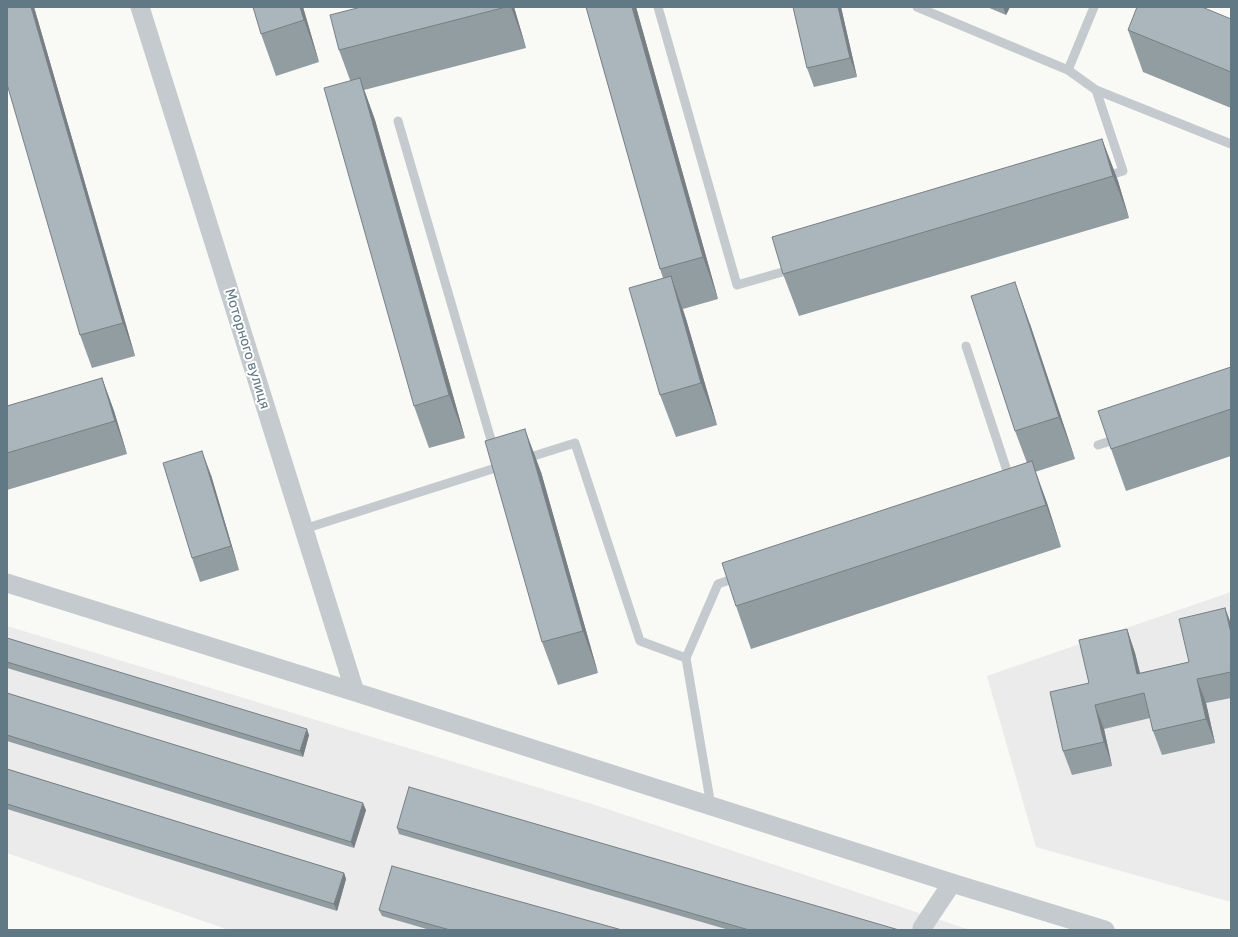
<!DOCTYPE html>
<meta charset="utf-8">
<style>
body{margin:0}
#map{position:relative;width:1238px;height:937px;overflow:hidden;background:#f9f9f6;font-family:Rubik,sans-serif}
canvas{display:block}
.frame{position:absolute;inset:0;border:8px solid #617985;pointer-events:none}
</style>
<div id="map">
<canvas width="1238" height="937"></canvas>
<div class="frame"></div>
</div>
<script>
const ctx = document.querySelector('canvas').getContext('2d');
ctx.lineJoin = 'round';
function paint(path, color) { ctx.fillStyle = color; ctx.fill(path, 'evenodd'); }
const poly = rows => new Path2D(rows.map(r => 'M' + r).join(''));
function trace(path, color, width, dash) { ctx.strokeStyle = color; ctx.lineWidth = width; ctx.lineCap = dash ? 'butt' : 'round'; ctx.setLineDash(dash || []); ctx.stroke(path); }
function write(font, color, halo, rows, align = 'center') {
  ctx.font = font + ' Rubik,sans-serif'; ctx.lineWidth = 4; ctx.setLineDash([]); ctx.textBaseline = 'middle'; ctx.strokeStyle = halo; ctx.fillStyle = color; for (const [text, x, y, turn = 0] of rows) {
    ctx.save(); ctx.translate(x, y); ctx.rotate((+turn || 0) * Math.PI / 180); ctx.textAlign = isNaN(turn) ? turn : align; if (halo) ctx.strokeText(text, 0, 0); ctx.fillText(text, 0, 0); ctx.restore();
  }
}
paint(poly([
 [1231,592,1231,902,1036,847,987,676],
 [7,626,592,804,970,930,229,930,7,853]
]), '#eaebea');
trace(poly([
 [658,7,737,285,793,269],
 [917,7,1068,70,1094,7],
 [1068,70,1096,90,1231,144],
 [1096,90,1123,171,1104,177],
 [398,121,494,450],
 [966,346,1010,480],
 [1098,445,1120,438],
 [524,459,575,443,640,641,686,658,711,806],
 [304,529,505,465],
 [686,658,718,584,738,577]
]), '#c4cacd', 9);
trace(poly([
 [140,7,355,692],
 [7,583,355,692,952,883,1105,930],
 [922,930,922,928,952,883]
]), '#c4cacd', 19);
paint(poly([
 [34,7,135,356,92,368,80,335],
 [303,7,319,62,276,76,261,34],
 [361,7,514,7,526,48,364,90,375,120,465,438,429,448,414,406,350,80,339,50],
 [586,7,636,7,718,299,683,309,686,319,717,425,676,437,660,395,663,278,660,269],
 [793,7,841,7,857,77,814,87,807,68],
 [987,7,1010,7,1006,15],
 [1231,19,1231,108,1143,72,1128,30],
 [1102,139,1118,181,1129,218,799,316,783,274],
 [1030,324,1075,459,1035,472,1047,503,1061,547,751,649,736,606,1027,463,1015,431],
 [1231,367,1231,456,1126,491,1111,449],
 [102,378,114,411,127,454,7,490,7,406],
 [541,472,598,673,558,685,542,642],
 [211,475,239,570,200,582,192,558],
 [1225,608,1231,624,1231,698,1206,703,1215,743,1162,755,1153,731,1150,718,1104,729,1112,766,1072,775,1063,751,1089,683,1127,629,1135,653,1140,673,1189,662],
 [7,638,309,735,303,757,7,668],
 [7,693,366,810,354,848,7,741],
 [7,769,344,873,346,879,337,911,7,809],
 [397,828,899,930,729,930,399,834],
 [379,910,622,930,430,930,382,916]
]), '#929da2');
paint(poly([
 [31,7,34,7,135,356,123,323],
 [300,7,303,7,319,62,304,20],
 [511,7,514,7,526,48],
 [632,7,636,7,718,299,703,257],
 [838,7,841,7,857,77,850,58],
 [1003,7,1010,7,1006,15],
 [360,78,375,120,465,438,449,395],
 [1102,139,1118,181,1129,218,1113,176],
 [671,276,686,319,717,425,701,383],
 [1015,282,1030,324,1075,459,1059,417],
 [102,378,114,411,127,454,115,421],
 [525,429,541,472,598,673,583,631],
 [202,451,211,475,239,570,231,546],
 [1032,461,1047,503,1061,547,1046,505],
 [1225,608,1231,624,1231,633],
 [1127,629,1135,653,1145,694,1137,674],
 [1197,679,1206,703,1215,743,1206,719],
 [1095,705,1104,729,1112,766,1104,742],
 [307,729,309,735,303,757,300,751],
 [363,803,366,810,354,848,351,842],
 [344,873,346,879,337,911,334,904]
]), '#777f84');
const building = poly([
 [7,7,31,7,123,323,80,335,7,84,7,7],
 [253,7,300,7,304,20,261,34,253,7],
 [361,7,506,7,339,50,330,15,361,7],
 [586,7,632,7,703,257,660,269,586,7],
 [793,7,838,7,850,58,807,68,793,7],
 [1137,7,1202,7,1231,19,1231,72,1128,30,1137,7],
 [360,78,449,395,414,406,324,88,360,78],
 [1102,139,1113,176,783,274,772,237,1102,139],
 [671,276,701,383,660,395,629,288,671,276],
 [1015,282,1059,417,1015,431,971,296,1015,282],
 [1231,367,1231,409,1111,449,1098,411,1231,367],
 [102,378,115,421,7,453,7,406,102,378],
 [525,429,583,631,542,642,485,441,525,429],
 [202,451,231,546,192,558,163,463,202,451],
 [1032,461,1046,505,736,606,722,563,1032,461],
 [1225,608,1231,633,1231,672,1197,679,1206,719,1153,731,1144,693,1095,705,1104,742,1063,751,1050,692,1089,683,1079,640,1127,629,1137,674,1189,662,1179,619,1225,608],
 [7,638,307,729,300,751,7,662,7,638],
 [7,693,363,803,351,842,7,735,7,693],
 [7,769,344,873,334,904,7,804,7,769],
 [409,787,899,930,749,930,397,828,409,787],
 [392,866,622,930,450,930,379,910,392,866]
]);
paint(building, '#aab6bc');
trace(building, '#777f84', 1);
write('14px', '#617985', '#fff', [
 ["Моторного вулиця",247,349,73]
]);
</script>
